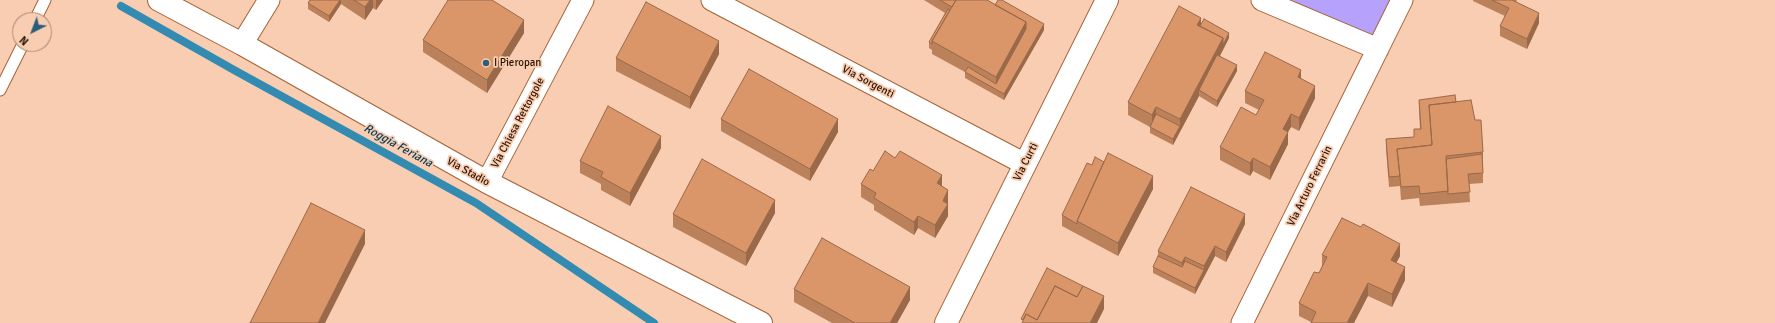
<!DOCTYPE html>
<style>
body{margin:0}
#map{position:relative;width:1775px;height:323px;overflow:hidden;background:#f8cdb2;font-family:Signika,sans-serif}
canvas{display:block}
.north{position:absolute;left:12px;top:12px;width:40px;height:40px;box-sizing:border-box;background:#f8cdb2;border:1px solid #a7836c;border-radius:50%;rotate:222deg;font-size:11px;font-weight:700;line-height:16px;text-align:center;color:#2d1403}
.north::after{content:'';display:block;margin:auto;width:14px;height:18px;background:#2a5f7b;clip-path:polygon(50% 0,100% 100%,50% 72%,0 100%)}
</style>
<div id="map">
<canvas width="1775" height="323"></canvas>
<div class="north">N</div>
</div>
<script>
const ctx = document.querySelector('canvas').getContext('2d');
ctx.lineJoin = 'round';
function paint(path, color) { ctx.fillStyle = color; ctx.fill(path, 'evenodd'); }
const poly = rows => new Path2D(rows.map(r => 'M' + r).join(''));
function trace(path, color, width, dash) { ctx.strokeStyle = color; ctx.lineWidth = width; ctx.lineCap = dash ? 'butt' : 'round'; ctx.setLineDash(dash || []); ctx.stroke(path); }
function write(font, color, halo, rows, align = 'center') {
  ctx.font = font + ' Signika,sans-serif'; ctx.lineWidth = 3.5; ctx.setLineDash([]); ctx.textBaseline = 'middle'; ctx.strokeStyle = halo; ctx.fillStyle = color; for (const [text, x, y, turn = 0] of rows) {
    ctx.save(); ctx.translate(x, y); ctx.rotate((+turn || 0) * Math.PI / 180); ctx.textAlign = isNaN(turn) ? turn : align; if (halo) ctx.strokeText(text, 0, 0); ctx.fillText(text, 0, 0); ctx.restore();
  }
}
paint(poly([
 [1292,0,1401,0,1375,43]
]), '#b6a1fd');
trace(poly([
 [121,6,234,70,476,203,654,323]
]), '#338bb1', 8);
const lane = poly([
 [35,20,45,0],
 [0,90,23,44]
]);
const street = poly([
 [712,0,1025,164],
 [1262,0,1378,49],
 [242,44,269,0],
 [487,182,583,0],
 [1242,323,1402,0]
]);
const secondary = poly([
 [159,0,242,44,487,182,761,323],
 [946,323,1107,0]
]);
trace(lane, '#a36337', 13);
trace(street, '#a36337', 23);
trace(secondary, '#a36337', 24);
trace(lane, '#fff', 11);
trace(street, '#fff', 21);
trace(secondary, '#fff', 22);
paint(poly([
 [310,0,383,0,376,10,373,8,365,20,341,4,329,22,308,9,308,3],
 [924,0,987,0,1044,30,1004,100,965,78,965,72,932,54,932,50,929,48,929,42,945,13],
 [1473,0,1517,0,1516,2,1539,23,1527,49,1500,36,1500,26,1505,16,1473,1],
 [1201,25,1229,38,1220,56,1237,71,1217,107,1199,96,1173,145,1150,133,1150,127,1128,115,1128,102],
 [524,33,487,93,423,52,423,40],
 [719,54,690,109,616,71,616,58],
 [1301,78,1315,98,1299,131,1291,127,1288,132,1288,144,1270,180,1253,171,1250,176,1220,160,1220,147,1256,115,1259,110,1245,103,1245,91],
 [1419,100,1456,102,1475,120,1483,152,1483,183,1469,184,1470,202,1420,206,1419,198,1401,200,1400,186,1389,187,1386,149,1386,139,1414,137,1414,129,1420,129,1419,110],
 [721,119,838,132,810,181,721,131],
 [661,148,630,206,601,190,601,184,580,173,580,161],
 [895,158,942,186,948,202,948,216,935,238,918,228,914,235,874,210,874,205,861,197,861,184,873,171],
 [1104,162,1153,189,1118,256,1062,226,1062,215,1092,165],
 [775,213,746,266,673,227,673,214],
 [1245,224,1226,262,1215,256,1195,294,1153,273,1153,267,1158,256,1158,251],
 [1322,255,1400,256,1396,263,1405,280,1392,307,1368,296,1311,322,1299,316,1299,303,1319,273,1322,266],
 [794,289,910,300,897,323,832,323,794,302]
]), '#bb815a');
paint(poly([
 [340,0,341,0,341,4,329,22,329,16],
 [370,0,373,0,373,8,365,20,365,7],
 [376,0,383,0,376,10],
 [1539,13,1539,23,1527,49,1527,39],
 [1201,18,1201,31,1197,25],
 [524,20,524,33,487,93,487,80],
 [1026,22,1026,35,996,90,996,77],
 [1044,24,1044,30,1004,100,1004,94],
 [1229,33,1229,38,1201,92,1199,90,1199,96,1173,145,1173,139,1180,126,1180,119,1223,38],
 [719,41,719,54,690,109,690,97],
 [1237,65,1237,71,1217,107,1217,101],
 [1301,70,1301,83,1298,77],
 [1315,86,1315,98,1299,131,1299,118],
 [1156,107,1156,120,1152,128,1152,115],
 [1291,114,1291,127,1288,132,1288,144,1270,180,1270,167,1283,129],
 [838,119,838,132,810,181,810,169],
 [661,136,661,148,630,206,630,193],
 [1253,158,1253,171,1250,176,1250,163],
 [942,175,942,188,937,183],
 [1153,176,1153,189,1118,256,1118,243],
 [948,190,948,216,935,238,935,225,943,201],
 [775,200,775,213,746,266,746,253],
 [1245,214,1245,224,1226,262,1226,252],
 [918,216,918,228,914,235,914,222],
 [365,230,365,244,325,323,318,323],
 [1400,244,1400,256,1391,273,1391,260],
 [1215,246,1215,256,1195,294,1195,288,1204,270,1204,266],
 [1185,257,1185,267,1182,273,1182,263],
 [1405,267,1405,280,1392,307,1392,294],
 [1368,283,1368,296,1354,323,1347,323],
 [910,287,910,300,897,323,890,323],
 [1104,296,1104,309,1097,323,1090,323]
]), '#99694a');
const building = poly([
 [310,0,340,0,329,16,308,3,310,0],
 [354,0,370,0,365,7,354,0],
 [448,0,492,0,524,20,487,80,423,40,448,0],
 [940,0,956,0,952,7,940,0],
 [956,0,987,0,1026,22,996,77,932,41,956,0],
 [998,0,1002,0,1044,24,1004,94,965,72,968,67,996,84,1026,29,1026,22,995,5,998,0],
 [1492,0,1512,0,1539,13,1527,39,1500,26,1509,8,1492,0],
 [646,2,719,41,690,97,616,58,646,2],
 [1179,6,1201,18,1197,25,1223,38,1180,119,1156,107,1152,115,1128,102,1179,6],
 [948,9,950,10,932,41,932,44,929,42,948,9],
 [1204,19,1229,33,1223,45,1223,38,1200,26,1204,19],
 [1265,52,1301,70,1298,77,1315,86,1299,118,1291,114,1283,129,1288,132,1270,167,1253,158,1250,163,1220,147,1241,107,1256,115,1264,100,1245,91,1265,52],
 [1217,55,1237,65,1217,101,1199,90,1217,55],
 [749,69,838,119,810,169,721,119,749,69],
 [1455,95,1456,102,1429,105,1432,145,1397,149,1400,176,1389,177,1386,139,1414,137,1414,129,1421,129,1419,100,1455,95],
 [1471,100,1475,120,1481,120,1483,152,1446,156,1448,191,1420,194,1419,186,1401,187,1397,149,1432,145,1429,105,1471,100],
 [608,106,661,136,630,193,601,177,603,172,580,161,608,106],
 [1156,114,1180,126,1173,139,1150,127,1156,114],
 [885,151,895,158,900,151,942,175,937,183,948,190,943,201,948,204,935,225,918,216,914,222,874,198,876,193,861,184,870,169,873,171,885,151],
 [1108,153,1153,176,1118,243,1077,221,1108,153],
 [1482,154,1483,173,1468,174,1470,192,1448,194,1446,159,1482,154],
 [1095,157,1104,162,1077,221,1077,224,1062,215,1087,163,1092,165,1095,157],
 [702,159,775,200,746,253,673,214,702,159],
 [1191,187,1245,214,1226,252,1215,246,1204,266,1185,257,1182,263,1158,251,1191,187],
 [311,203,365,230,318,323,250,323,311,203],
 [1342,218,1361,227,1363,224,1400,244,1391,260,1405,267,1392,294,1368,283,1347,323,1311,323,1316,312,1299,303,1314,272,1319,273,1327,257,1322,255,1342,218],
 [822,238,910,287,890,323,855,323,794,289,822,238],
 [1158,256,1182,267,1185,261,1204,270,1195,288,1153,267,1158,256],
 [1047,268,1083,286,1077,297,1055,286,1037,320,1026,314,1023,320,1021,319,1047,268],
 [1055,286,1077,297,1083,286,1104,296,1090,323,1022,323,1026,314,1037,320,1055,286]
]);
paint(building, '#da9669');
trace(building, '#99694a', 1);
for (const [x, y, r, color] of [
 [486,63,4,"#2a5f7b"]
]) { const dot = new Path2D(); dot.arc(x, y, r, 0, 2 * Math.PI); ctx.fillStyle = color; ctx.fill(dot); trace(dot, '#f8cdb2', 1.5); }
write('11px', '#2d1403', '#f8cdb2', [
 ["I Pieropan",494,63]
], 'left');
write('11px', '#2d1403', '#f8cdb2', [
 ["Via Sorgenti",868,82,28],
 ["Via Chiesa Rettorgole",518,123,-62],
 ["Via Curti",1026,162,-63],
 ["Via Stadio",468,172,29],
 ["Via Arturo Ferrarin",1310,186,-64]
]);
write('italic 12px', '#033d56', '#f8cdb2', [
 ["Roggia Feriana",398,146,29]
]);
</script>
